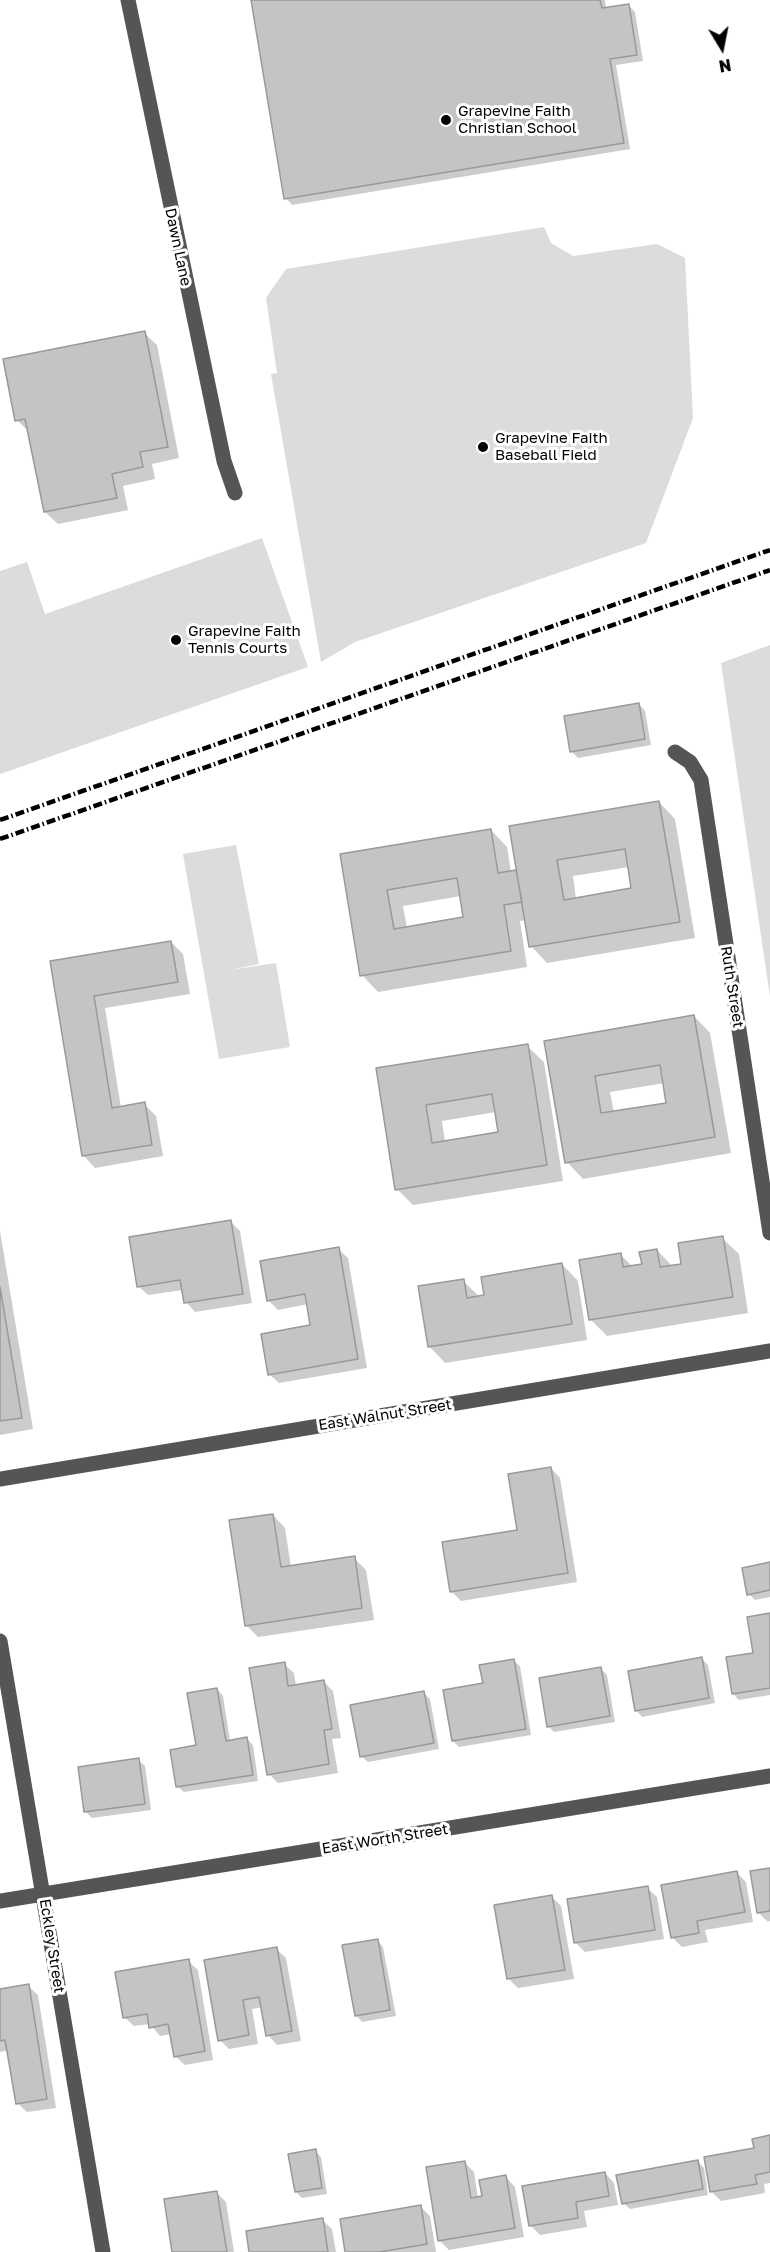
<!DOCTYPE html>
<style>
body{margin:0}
#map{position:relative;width:770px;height:2252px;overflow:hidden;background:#fff;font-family:"Golos Text",sans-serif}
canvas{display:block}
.north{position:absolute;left:692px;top:18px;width:60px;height:60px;-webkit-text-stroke:4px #fff;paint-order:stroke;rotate:170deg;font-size:16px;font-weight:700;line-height:24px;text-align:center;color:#000}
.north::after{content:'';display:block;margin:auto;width:21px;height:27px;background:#000;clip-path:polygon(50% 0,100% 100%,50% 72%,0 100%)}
</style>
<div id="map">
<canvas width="770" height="2252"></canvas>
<div class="north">N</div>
</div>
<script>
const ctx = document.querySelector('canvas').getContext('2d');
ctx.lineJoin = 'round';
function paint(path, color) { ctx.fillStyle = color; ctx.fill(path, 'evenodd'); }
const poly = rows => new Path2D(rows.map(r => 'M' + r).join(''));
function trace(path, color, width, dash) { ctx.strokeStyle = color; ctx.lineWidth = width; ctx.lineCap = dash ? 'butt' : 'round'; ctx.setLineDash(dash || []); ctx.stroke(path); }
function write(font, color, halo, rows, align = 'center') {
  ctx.font = font + ' "Golos Text",sans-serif'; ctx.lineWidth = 6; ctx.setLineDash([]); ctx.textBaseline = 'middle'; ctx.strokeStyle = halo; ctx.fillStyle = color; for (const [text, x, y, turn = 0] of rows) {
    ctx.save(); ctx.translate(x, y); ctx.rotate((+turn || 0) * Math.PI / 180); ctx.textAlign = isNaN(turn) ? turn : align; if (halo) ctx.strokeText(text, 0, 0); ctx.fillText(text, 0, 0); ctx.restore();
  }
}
paint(poly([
 [544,227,551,243,573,256,657,244,685,258,693,418,646,543,355,642,321,662,271,374,277,373,266,298,286,269],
 [262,538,308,667,0,774,0,571,27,562,45,614],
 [770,645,770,997,721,663],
 [236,845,259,964,230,970,276,963,290,1047,219,1059,183,854]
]), '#dcdcdc');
paint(poly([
 [253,0,605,0,606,9,629,6,635,12,643,61,616,65,630,149,292,205,286,198],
 [144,333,157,345,179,458,152,464,155,479,123,486,128,510,58,524,45,512,30,433,17,420],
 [639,704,645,711,651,745,578,758,572,752],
 [659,802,675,819,695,938,547,963,531,946,526,920,520,921,527,967,378,992,362,975,342,855,491,830,507,847,511,872,518,871],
 [629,867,633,890,576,899,573,876],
 [461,896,465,918,407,928,403,906],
 [171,942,183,954,190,994,105,1008,121,1108,144,1104,156,1116,163,1156,95,1168,83,1155,51,962],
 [694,1016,710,1033,731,1153,583,1179,567,1162,546,1042],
 [665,1083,668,1104,614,1113,610,1092],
 [527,1046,544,1062,563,1181,413,1205,397,1189,378,1070],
 [496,1112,500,1133,445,1142,442,1121],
 [231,1222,240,1231,252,1303,195,1312,186,1302,183,1290,148,1295,138,1286],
 [0,1231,33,1429,0,1435],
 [722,1238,739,1254,748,1313,607,1336,590,1319,620,1254,633,1267,643,1266,657,1250,673,1267,683,1265],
 [338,1249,348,1258,367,1368,279,1383,269,1374,311,1326,308,1304,278,1310,268,1300],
 [562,1264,578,1281,587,1340,445,1363,429,1346,463,1281,480,1297,485,1296],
 [551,1468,560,1478,577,1582,461,1601,451,1591,519,1531],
 [273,1515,285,1528,291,1567,354,1558,366,1570,374,1620,258,1637,246,1625],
 [770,1563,770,1597,755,1600,749,1594],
 [770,1615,770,1695,739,1700,733,1694,754,1654],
 [702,1659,708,1665,715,1703,642,1717,636,1710],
 [513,1660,520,1666,531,1735,459,1747,453,1741,484,1685],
 [284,1664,294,1673,296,1686,323,1681,333,1691,341,1738,332,1739,338,1773,278,1783,269,1774],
 [601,1669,607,1675,615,1722,554,1732,548,1726],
 [217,1689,223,1696,230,1741,247,1739,253,1745,258,1781,184,1792,177,1786,198,1747],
 [424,1693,430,1699,439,1749,368,1762,361,1756],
 [138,1760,145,1766,151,1810,92,1818,86,1812],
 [770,1869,770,1921,768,1922,758,1912],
 [737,1873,746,1882,753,1922,705,1930,708,1942,682,1947,672,1937],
 [647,1888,657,1897,664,1939,585,1952,575,1942],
 [552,1897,561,1906,574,1979,518,1988,509,1979],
 [377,1940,383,1947,396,2016,362,2022,356,2015],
 [276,1949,286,1958,301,2041,277,2045,268,2035,263,2007,252,2009,258,2044,229,2049,220,2040,206,1961],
 [188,1961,198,1970,213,2060,185,2065,175,2056,172,2034,160,2036,150,2024,134,2026,124,2017],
 [28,1986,38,1995,56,2108,27,2112,17,2103,9,2050,0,2052,0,1991],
 [770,2137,770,2183,764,2184,765,2193,721,2201,711,2191],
 [315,2151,321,2157,327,2194,302,2198,296,2192],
 [697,2161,704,2168,708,2195,630,2209,623,2203],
 [464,2162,474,2172,478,2198,484,2197,506,2177,515,2187,524,2237,449,2250,440,2241],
 [605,2173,614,2183,618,2205,584,2211,587,2227,540,2235,530,2225],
 [216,2192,226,2202,234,2252,173,2252],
 [420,2206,430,2216,436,2252,347,2252],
 [322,2220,332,2229,336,2252,251,2252]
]), '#0003');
const building = poly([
 [251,0,600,0,602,8,629,4,637,55,610,59,624,143,284,199,251,0],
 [145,331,168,447,140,452,143,467,112,474,117,498,44,512,25,419,15,421,3,359,145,331],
 [639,703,645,739,570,752,564,716,639,703],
 [659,801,680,922,529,947,509,826,659,801],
 [625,849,631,888,564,900,557,860,625,849],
 [491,829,498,873,516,870,522,902,504,905,511,951,360,976,340,854,491,829],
 [457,878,463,917,394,929,387,890,457,878],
 [171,941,178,982,94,996,112,1108,145,1102,152,1145,82,1156,50,961,171,941],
 [694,1015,715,1137,565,1163,544,1041,694,1015],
 [660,1065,666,1103,601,1113,595,1076,660,1065],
 [528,1044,547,1165,395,1190,376,1068,528,1044],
 [492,1094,498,1132,432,1143,426,1105,492,1094],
 [231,1220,243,1294,184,1303,180,1280,137,1287,129,1237,231,1220],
 [723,1236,733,1297,589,1320,579,1260,621,1253,623,1267,642,1264,639,1252,657,1249,660,1267,681,1264,678,1243,723,1236],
 [339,1247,358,1359,268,1375,261,1334,310,1325,305,1294,267,1301,260,1261,339,1247],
 [562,1263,572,1324,428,1347,418,1286,464,1279,467,1298,484,1295,481,1277,562,1263],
 [0,1287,22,1418,0,1421,0,1287],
 [551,1467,568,1573,450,1592,442,1542,517,1530,508,1474,551,1467],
 [273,1514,281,1567,355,1556,362,1608,245,1626,229,1520,273,1514],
 [770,1562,770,1590,747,1595,742,1568,770,1562],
 [770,1613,770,1688,732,1694,726,1657,753,1653,747,1617,770,1613],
 [702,1657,709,1698,635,1711,628,1671,702,1657],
 [514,1659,526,1729,452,1741,443,1690,483,1683,479,1665,514,1659],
 [285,1662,288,1686,324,1680,332,1729,324,1730,329,1764,267,1775,249,1668,285,1662],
 [601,1667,610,1716,547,1727,539,1678,601,1667],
 [217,1688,226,1741,247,1737,253,1775,176,1787,170,1750,196,1745,187,1693,217,1688],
 [424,1691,434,1743,360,1757,350,1705,424,1691],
 [139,1758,145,1804,84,1812,78,1767,139,1758],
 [770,1868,770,1911,757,1913,750,1871,770,1868],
 [737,1871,745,1912,697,1921,699,1933,671,1938,661,1885,737,1871],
 [648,1886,655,1930,574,1943,567,1899,648,1886],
 [552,1895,565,1970,507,1979,494,1905,552,1895],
 [378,1939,390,2010,355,2016,342,1945,378,1939],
 [277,1947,292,2031,266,2036,259,1997,243,2000,249,2035,218,2041,204,1960,277,1947],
 [189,1959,205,2051,174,2057,168,2024,149,2028,147,2014,123,2018,115,1972,189,1959],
 [29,1984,47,2099,16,2104,5,2040,0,2041,0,1989,29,1984],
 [770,2135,770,2172,755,2175,757,2184,710,2192,704,2157,754,2148,752,2139,770,2135],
 [316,2149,322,2188,295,2192,288,2154,316,2149],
 [698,2160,703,2189,622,2204,616,2175,698,2160],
 [465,2161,471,2198,482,2196,479,2180,506,2175,515,2228,438,2241,426,2167,465,2161],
 [605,2172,609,2196,576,2202,578,2218,529,2226,522,2186,605,2172],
 [217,2191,227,2252,172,2252,164,2199,217,2191],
 [421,2205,427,2244,380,2252,345,2252,340,2219,421,2205],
 [323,2218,328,2252,249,2252,246,2231,323,2218]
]);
paint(building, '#c4c4c4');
trace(building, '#999', 1.5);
trace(poly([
 [128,0,224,461,235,493],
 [675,752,690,762,701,780,770,1233],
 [0,1479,770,1351],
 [0,1641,103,2252],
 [0,1901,770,1776]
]), '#555', 15);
trace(poly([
 [0,820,770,550],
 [0,839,770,570]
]), '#000', 4.5, [9, 3, 1.5, 3]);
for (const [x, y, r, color] of [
 [446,120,6,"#000"],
 [483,447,6,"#000"],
 [176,640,6,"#000"]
]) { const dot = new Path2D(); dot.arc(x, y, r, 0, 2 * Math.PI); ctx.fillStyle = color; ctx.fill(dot); trace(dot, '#fff', 2); }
write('15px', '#000', '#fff', [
 ["Grapevine Faith",458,111],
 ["Christian School",458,128],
 ["Grapevine Faith",495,438],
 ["Baseball Field",495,455],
 ["Grapevine Faith",188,631],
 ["Tennis Courts",188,648]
], 'left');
write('15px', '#000', '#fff', [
 ["Dawn Lane",178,247,78],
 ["Ruth Street",732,987,81],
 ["East Walnut Street",385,1415,-9],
 ["East Worth Street",385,1839,-9],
 ["Eckley Street",52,1946,81]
]);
</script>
